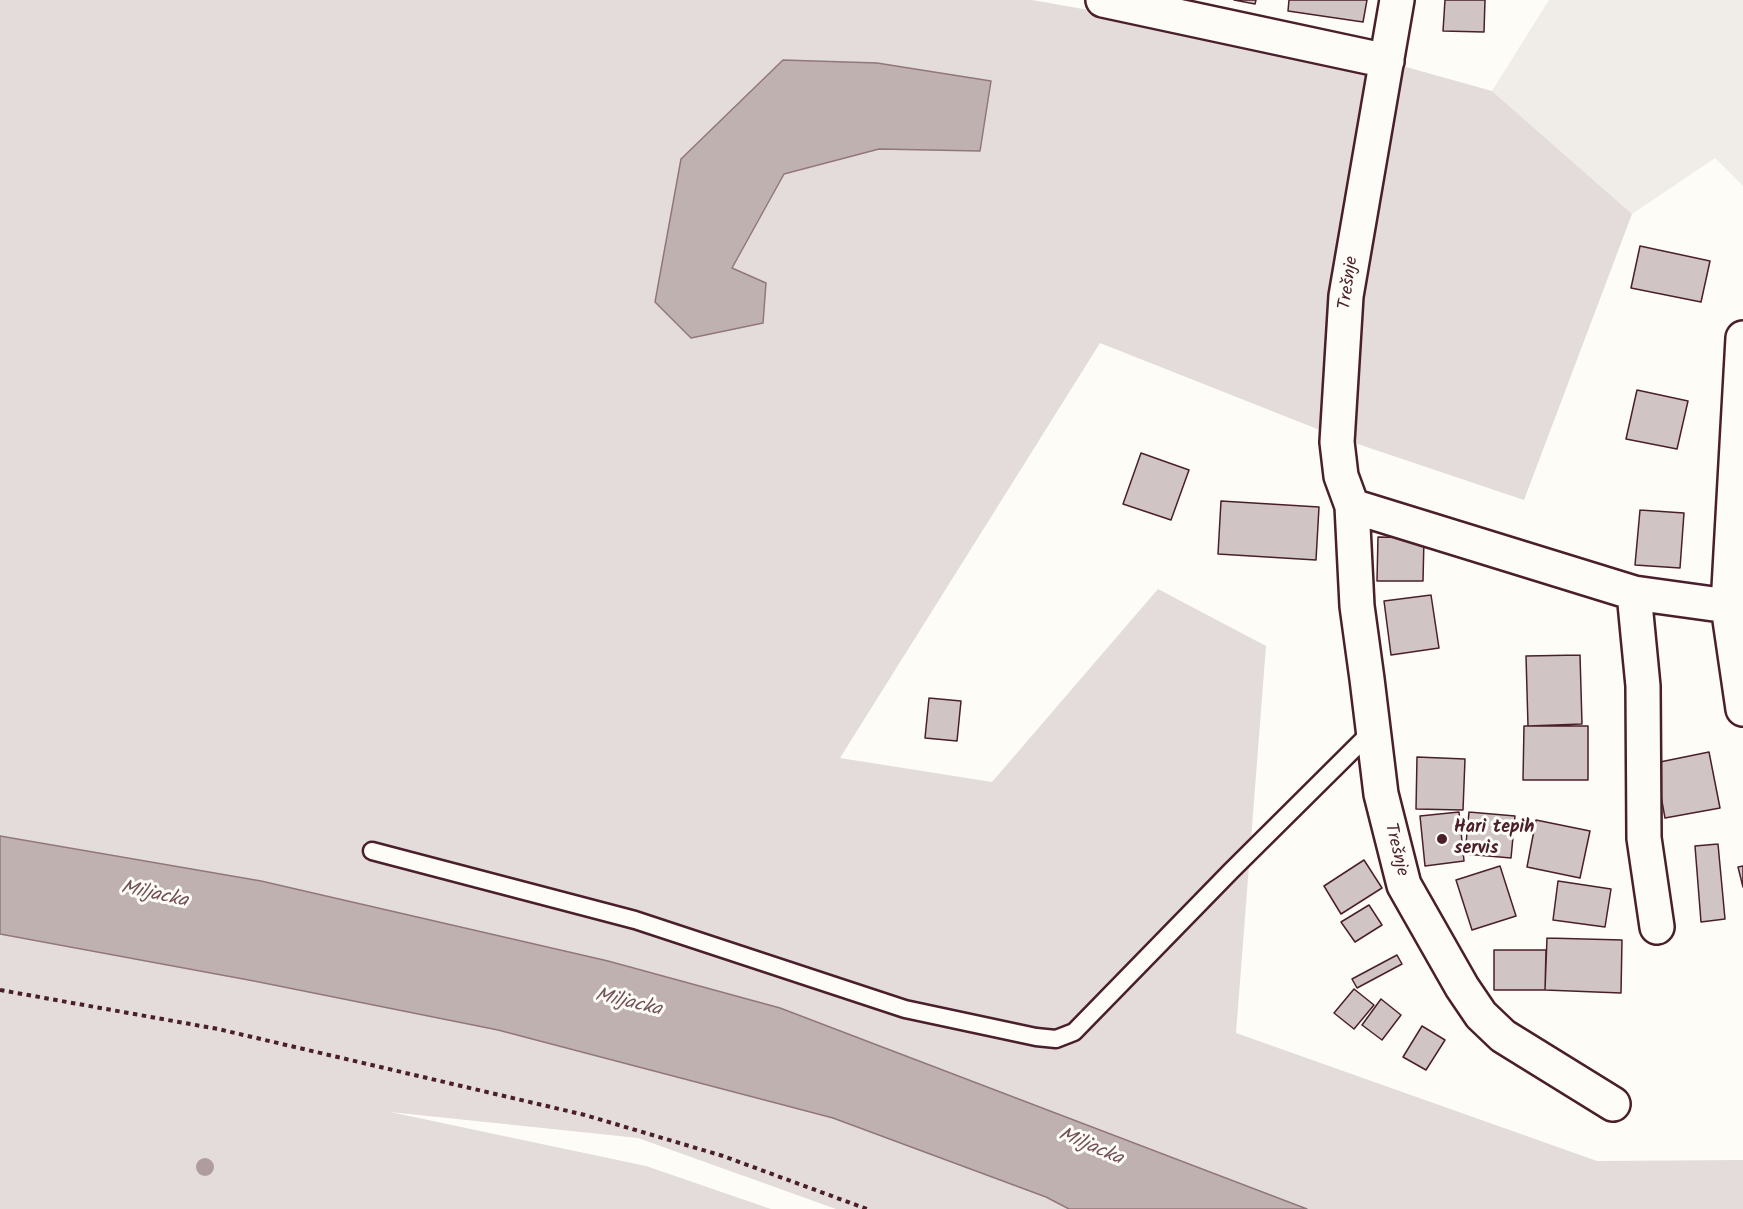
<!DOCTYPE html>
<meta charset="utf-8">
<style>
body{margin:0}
canvas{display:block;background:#fdfcf7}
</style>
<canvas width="1743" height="1209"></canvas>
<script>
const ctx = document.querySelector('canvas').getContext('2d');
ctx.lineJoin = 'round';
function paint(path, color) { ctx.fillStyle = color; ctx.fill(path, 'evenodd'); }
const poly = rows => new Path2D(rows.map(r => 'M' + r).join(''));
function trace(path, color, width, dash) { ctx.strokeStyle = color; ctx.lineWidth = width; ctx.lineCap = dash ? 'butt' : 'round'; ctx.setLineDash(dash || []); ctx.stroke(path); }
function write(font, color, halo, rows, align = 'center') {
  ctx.font = font + ' Kalam,sans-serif'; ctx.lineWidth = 6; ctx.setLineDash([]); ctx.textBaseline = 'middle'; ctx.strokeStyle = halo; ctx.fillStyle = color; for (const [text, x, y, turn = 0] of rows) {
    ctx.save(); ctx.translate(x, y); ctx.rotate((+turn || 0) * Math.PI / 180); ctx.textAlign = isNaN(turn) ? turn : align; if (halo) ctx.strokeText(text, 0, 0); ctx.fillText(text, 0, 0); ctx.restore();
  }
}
paint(poly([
 [1549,0,1743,0,1743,186,1715,158,1632,214,1492,91]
]), '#f0ece8');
paint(poly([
 [0,0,1032,0,1399,65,1492,91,1632,214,1524,500,1340,438,1100,343,840,758,992,782,1158,589,1266,646,1236,1033,1597,1161,1743,1160,1743,1209,836,1209,638,1138,390,1112,646,1166,771,1209,0,1209]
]), '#e3dcda');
const water = poly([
 [783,60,877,63,991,81,980,151,879,149,784,174,732,268,766,283,763,323,691,338,655,302,681,159,783,60],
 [0,836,261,881,608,961,780,1008,1307,1209,1069,1209,1046,1197,833,1118,498,1030,254,981,0,934,0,836]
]);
paint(water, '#c0b1b1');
trace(water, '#91777b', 1.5);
const building = poly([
 [1234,0,1256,0,1255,4,1234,0],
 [1289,0,1367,0,1363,22,1288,11,1289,0],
 [1445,0,1485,0,1484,32,1443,31,1445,0],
 [1640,246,1710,261,1701,302,1631,288,1640,246],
 [1637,390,1688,401,1677,449,1626,439,1637,390],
 [1141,453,1189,470,1171,520,1123,504,1141,453],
 [1221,501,1319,507,1316,560,1218,554,1221,501],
 [1640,510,1684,513,1680,568,1635,565,1640,510],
 [1378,537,1424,538,1423,581,1377,581,1378,537],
 [1431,595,1439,648,1391,655,1384,601,1431,595],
 [1580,655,1582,724,1528,726,1526,656,1580,655],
 [929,698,961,701,957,741,925,738,929,698],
 [1524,726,1588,726,1588,780,1523,780,1524,726],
 [1709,752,1720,808,1665,818,1655,763,1709,752],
 [1417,757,1465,759,1463,810,1416,809,1417,757],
 [1459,812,1464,861,1425,866,1420,816,1459,812],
 [1469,812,1515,816,1511,858,1465,854,1469,812],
 [1536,820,1590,831,1580,878,1527,867,1536,820],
 [1718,844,1725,919,1701,922,1695,846,1718,844],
 [1364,860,1382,888,1341,914,1324,886,1364,860],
 [1500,866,1516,916,1472,930,1456,880,1500,866],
 [1743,866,1743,887,1738,867,1743,866],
 [1558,881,1611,889,1605,927,1553,920,1558,881],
 [1369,905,1382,925,1355,942,1341,922,1369,905],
 [1547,938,1622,940,1621,993,1545,990,1547,938],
 [1494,950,1546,950,1545,990,1494,990,1494,950],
 [1397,955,1402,964,1357,988,1352,979,1397,955],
 [1354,989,1374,1005,1354,1029,1334,1013,1354,989],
 [1381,999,1401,1015,1382,1040,1362,1025,1381,999],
 [1422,1026,1445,1040,1426,1070,1403,1057,1422,1026]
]);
paint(building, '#d0c5c4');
trace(building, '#4a1f2b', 1.5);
const service = poly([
 [372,851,635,920,905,1009,1036,1037,1056,1039,1074,1032,1231,871,1373,730]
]);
const minor = poly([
 [1103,0,1387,61],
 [1397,0,1346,296,1337,442,1341,476,1352,506,1357,606,1367,679,1381,794,1404,885,1462,987,1481,1015,1503,1036,1613,1104],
 [1352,506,1634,593,1728,606,1743,338],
 [1634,593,1643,686,1644,838,1657,927],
 [1728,606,1743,709]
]);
trace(service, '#4a1f2b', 21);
trace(minor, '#4a1f2b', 38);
trace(poly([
 [0,990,218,1029,585,1115,723,1156,867,1209]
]), '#4a1f2b', 4, [4.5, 4.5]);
trace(service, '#fdfcf7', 16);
trace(minor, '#fdfcf7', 33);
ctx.fillStyle = '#af9c9f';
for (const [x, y] of [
 [205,1167]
]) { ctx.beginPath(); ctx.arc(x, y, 9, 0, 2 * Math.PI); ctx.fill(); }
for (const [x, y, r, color] of [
 [1442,839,6,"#4a1f2b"]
]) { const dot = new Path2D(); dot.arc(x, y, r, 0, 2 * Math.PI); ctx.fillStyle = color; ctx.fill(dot); trace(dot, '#fdfcf7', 2); }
write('18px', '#4a1f2b', '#fdfcf7', [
 ["Trešnje",1350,283,-82],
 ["Trešnje",1395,850,76]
]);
write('bold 18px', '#4a1f2b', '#fdfcf7', [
 ["Hari tepih",1454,829],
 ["servis",1454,850]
], 'left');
write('italic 20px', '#73525a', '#fdfcf7', [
 ["Miljacka",154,896,12],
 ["Miljacka",628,1004,13],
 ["Miljacka",1090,1148,23]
]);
</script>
